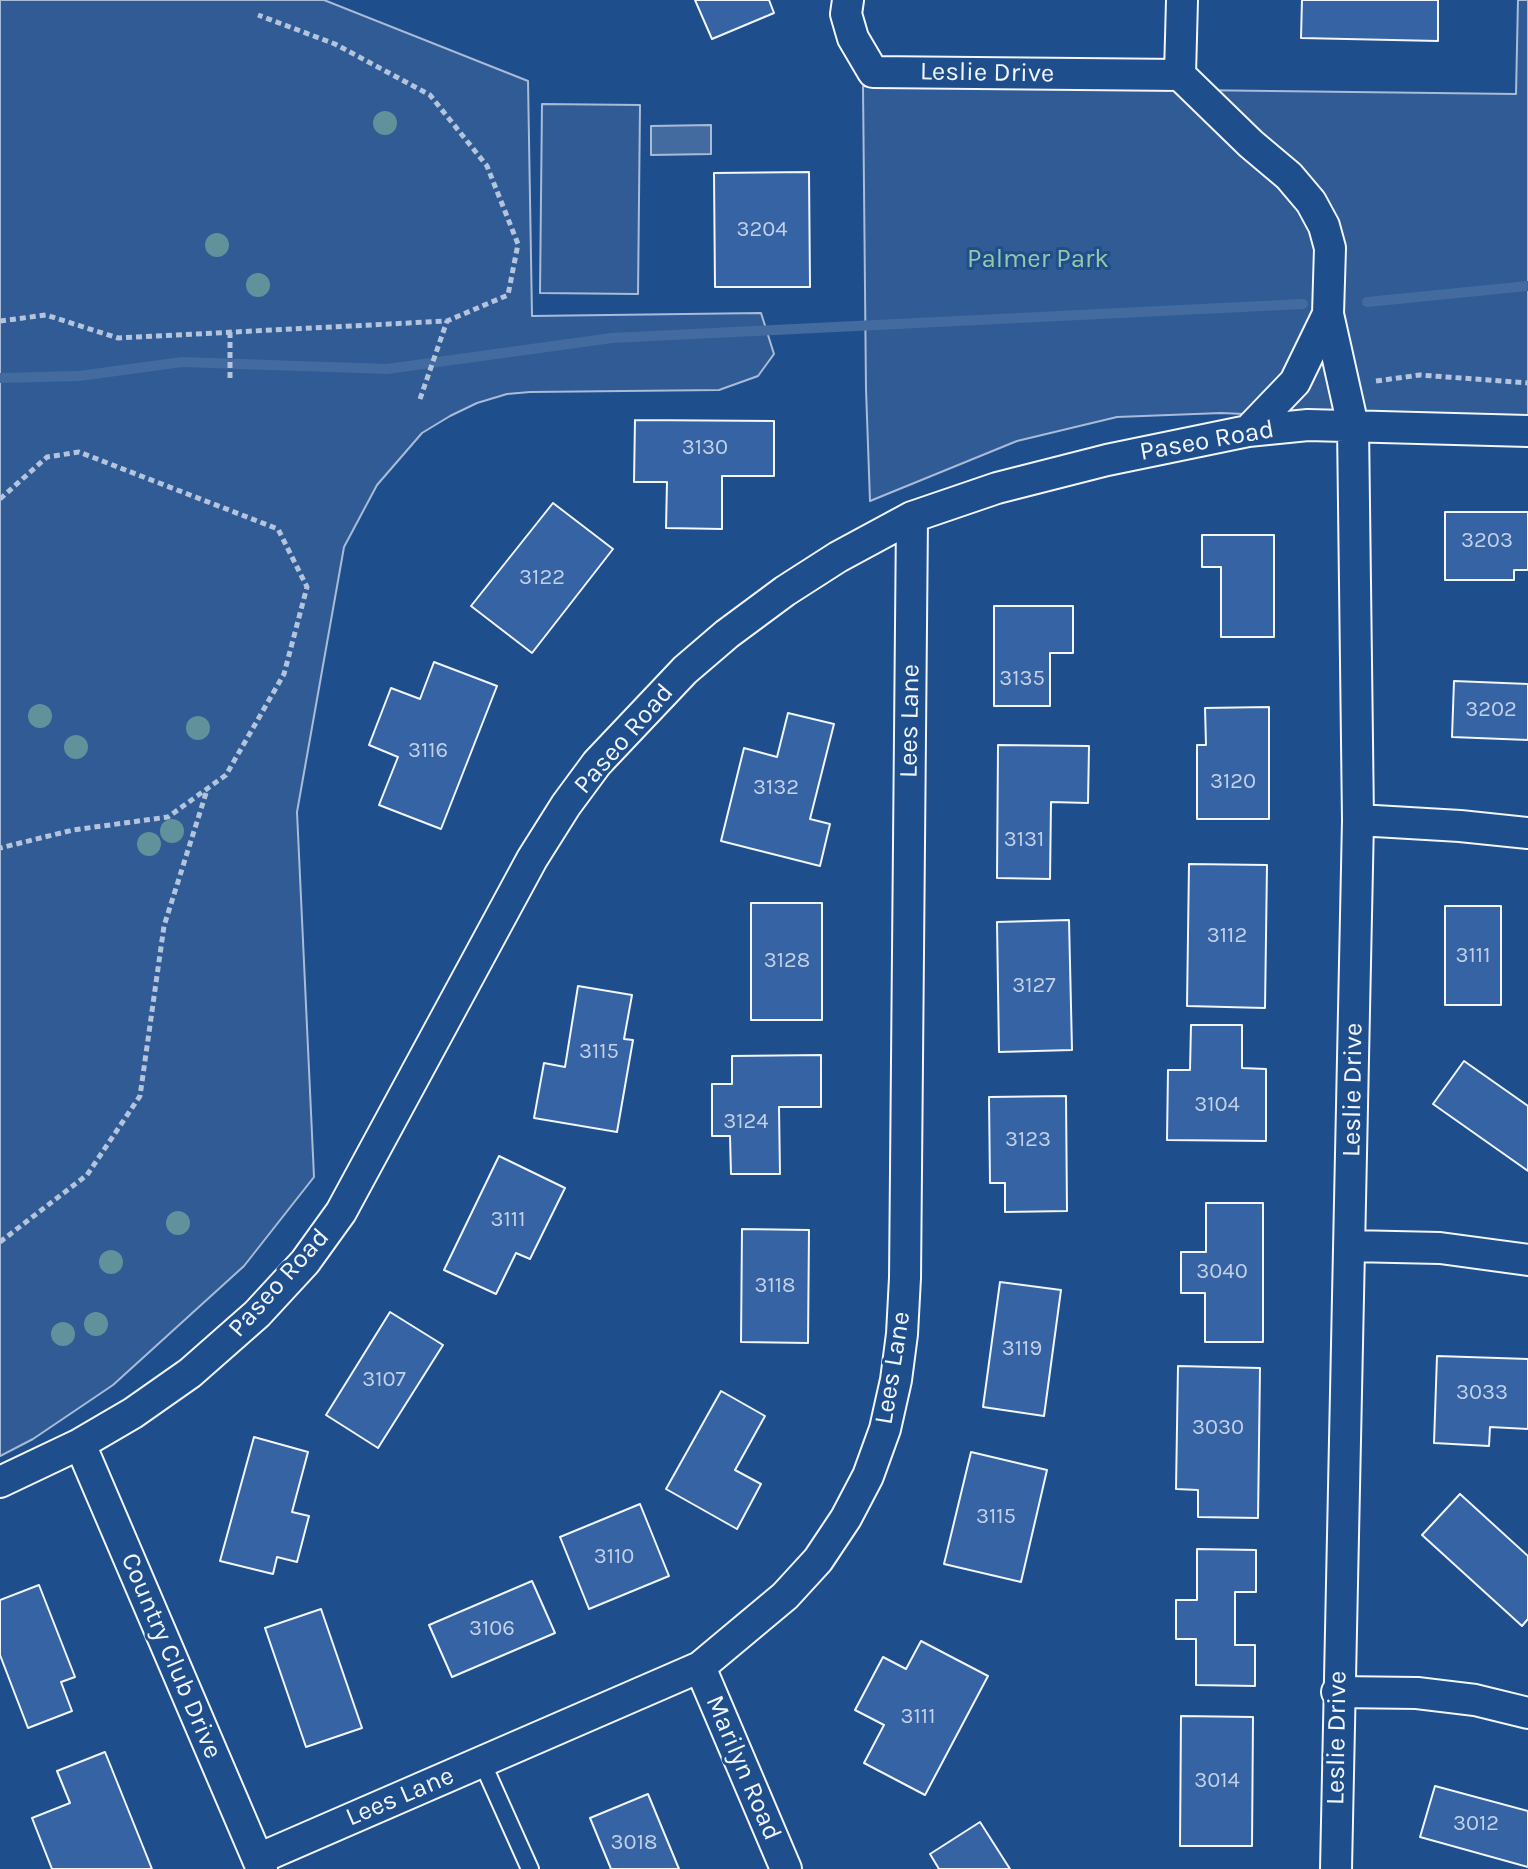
<!DOCTYPE html>
<style>
body{margin:0}
canvas{display:block;background:#1f4e8c}
</style>
<canvas width="1528" height="1869"></canvas>
<script>
const ctx = document.querySelector('canvas').getContext('2d');
ctx.lineJoin = 'round';
function paint(path, color) { ctx.fillStyle = color; ctx.fill(path, 'evenodd'); }
const poly = rows => new Path2D(rows.map(r => 'M' + r).join(''));
function trace(path, color, width, dash) { ctx.strokeStyle = color; ctx.lineWidth = width; ctx.lineCap = dash ? 'butt' : 'round'; ctx.setLineDash(dash || []); ctx.stroke(path); }
function write(font, color, halo, rows, align = 'center') {
  ctx.font = font + ' Karla,sans-serif'; ctx.lineWidth = 6; ctx.setLineDash([]); ctx.textBaseline = 'middle'; ctx.strokeStyle = halo; ctx.fillStyle = color; for (const [text, x, y, turn = 0] of rows) {
    ctx.save(); ctx.translate(x, y); ctx.rotate((+turn || 0) * Math.PI / 180); ctx.textAlign = isNaN(turn) ? turn : align; if (halo) ctx.strokeText(text, 0, 0); ctx.fillText(text, 0, 0); ctx.restore();
  }
}
const built = poly([
 [0,0,324,0,528,81,532,316,761,313,774,354,758,376,719,390,530,392,507,394,477,403,450,416,422,433,377,485,344,547,297,812,314,1177,244,1266,113,1385,33,1439,0,1456,0,0],
 [1518,0,1528,0,1528,426,1221,413,1117,417,1017,441,870,501,866,389,863,86,1516,94,1518,0],
 [542,104,640,105,638,294,540,293,542,104]
]);
paint(built, '#305b95');
trace(built, '#a8bbd7', 2);
const water = poly([
 [711,125,711,154,651,155,651,126,711,125]
]);
paint(water, '#446ba0');
trace(water, '#a8bbd7', 2);
trace(poly([
 [1367,302,1528,286],
 [0,378,79,376,182,362,387,369,612,338,1303,304]
]), '#446ba0', 10);
const building = poly([
 [695,0,769,0,774,13,712,39,695,0],
 [1302,0,1438,0,1438,41,1301,38,1302,0],
 [809,172,810,287,715,287,714,173,809,172],
 [635,420,774,421,774,476,722,476,722,529,666,528,667,482,634,482,635,420],
 [553,503,613,549,532,653,471,606,553,503],
 [1445,512,1528,512,1528,570,1514,570,1514,580,1445,580,1445,512],
 [1202,535,1274,535,1274,637,1221,637,1221,567,1202,567,1202,535],
 [994,606,1073,606,1073,653,1050,653,1050,706,994,706,994,606],
 [434,662,497,686,441,829,379,805,398,757,369,745,391,688,420,699,434,662],
 [1454,681,1528,684,1528,740,1452,737,1454,681],
 [1269,707,1269,819,1197,819,1197,745,1206,745,1205,708,1269,707],
 [788,713,834,724,810,819,830,824,820,866,721,841,744,748,777,757,788,713],
 [998,745,1089,746,1088,803,1051,802,1050,879,997,878,998,745],
 [1189,864,1267,865,1265,1008,1187,1006,1189,864],
 [751,903,822,903,822,1020,751,1020,751,903],
 [1445,906,1501,906,1501,1005,1445,1005,1445,906],
 [1069,920,1072,1050,999,1052,997,922,1069,920],
 [578,986,632,995,624,1039,633,1040,617,1132,534,1118,544,1063,565,1067,578,986],
 [1191,1025,1242,1025,1242,1068,1266,1069,1266,1141,1167,1140,1168,1070,1190,1070,1191,1025],
 [821,1055,821,1107,779,1107,780,1174,731,1174,730,1136,712,1136,712,1084,732,1084,732,1056,821,1055],
 [1464,1061,1528,1106,1528,1171,1433,1104,1464,1061],
 [1066,1096,1067,1211,1005,1212,1005,1183,990,1183,989,1097,1066,1096],
 [499,1156,565,1188,530,1259,516,1253,496,1294,444,1270,499,1156],
 [1206,1203,1263,1203,1263,1342,1205,1342,1205,1293,1181,1293,1181,1252,1206,1252,1206,1203],
 [742,1229,809,1230,808,1343,741,1342,742,1229],
 [1000,1282,1061,1290,1044,1416,983,1407,1000,1282],
 [390,1312,443,1345,378,1448,326,1415,390,1312],
 [1437,1356,1528,1359,1528,1429,1490,1427,1489,1446,1434,1443,1437,1356],
 [1178,1366,1260,1368,1258,1518,1198,1517,1198,1490,1176,1489,1178,1366],
 [721,1391,765,1416,735,1470,761,1484,737,1529,666,1489,721,1391],
 [254,1437,308,1452,292,1512,309,1516,297,1562,277,1557,273,1574,220,1561,254,1437],
 [971,1452,1047,1470,1021,1582,944,1564,971,1452],
 [1460,1494,1528,1556,1528,1619,1522,1626,1422,1535,1460,1494],
 [640,1504,669,1576,589,1609,560,1537,640,1504],
 [1197,1549,1256,1550,1256,1592,1235,1592,1235,1645,1255,1645,1255,1686,1196,1685,1196,1639,1176,1639,1176,1600,1197,1600,1197,1549],
 [532,1581,555,1633,452,1677,429,1625,532,1581],
 [39,1585,75,1677,61,1682,72,1711,28,1728,0,1655,0,1600,39,1585],
 [321,1609,362,1728,306,1747,265,1628,321,1609],
 [921,1641,988,1676,925,1795,864,1763,884,1725,855,1710,883,1657,906,1669,921,1641],
 [1181,1716,1253,1717,1252,1846,1180,1846,1181,1716],
 [105,1752,152,1869,52,1869,32,1818,70,1803,57,1771,105,1752],
 [1435,1786,1528,1811,1528,1867,1420,1837,1435,1786],
 [648,1794,679,1869,611,1869,590,1818,648,1794],
 [980,1822,1010,1869,939,1869,930,1854,980,1822]
]);
paint(building, '#3563a3');
trace(building, '#f2f6ff', 2);
const lane = poly([
 [482,1762,530,1869]
]);
const street = poly([
 [848,0,846,14,853,38,873,72,1180,75,1251,144,1289,176,1311,202,1324,226,1330,248,1328,314,1353,426,1358,820,1336,1869],
 [1180,75,1182,0],
 [1248,431,1295,382,1328,314],
 [1358,820,1460,826,1528,833],
 [1350,1246,1440,1248,1528,1260],
 [80,1444,262,1869],
 [0,1482,80,1444,133,1413,190,1373,257,1314,305,1262,341,1212,532,859,566,805,597,763,685,670,727,634,785,591,838,557,912,517,997,488,1107,460,1248,431,1308,425,1528,431],
 [700,1667,786,1869],
 [1337,1692,1417,1693,1475,1700,1528,1713],
 [258,1859,700,1667,785,1596,818,1560,846,1518,868,1476,885,1429,896,1380,902,1334,905,1278,912,517]
]);
trace(lane, '#f2f6ff', 20);
trace(street, '#f2f6ff', 34);
trace(poly([
 [0,321,46,315,118,338,447,321,508,295,518,244,487,166,430,95,335,44,258,15],
 [230,332,230,378],
 [1376,381,1420,375,1528,383],
 [420,399,447,321],
 [0,499,47,457,79,452,278,529,307,587,284,674,226,775,168,817,73,830,0,848],
 [0,1242,87,1175,140,1096,164,926,207,790]
]), '#b3c4dc', 5, [6, 4]);
trace(lane, '#1f4e8c', 16);
trace(street, '#1f4e8c', 30);
ctx.fillStyle = '#61919a';
for (const [x, y] of [
 [385,123],
 [217,245],
 [258,285],
 [40,716],
 [198,728],
 [76,747],
 [172,831],
 [149,844],
 [178,1223],
 [111,1262],
 [96,1324],
 [63,1334]
]) { ctx.beginPath(); ctx.arc(x, y, 12, 0, 2 * Math.PI); ctx.fill(); }
write('22px', '#c3d1e8', null, [
 ["3204",762,230],
 ["3130",705,448],
 ["3203",1487,541],
 ["3122",542,578],
 ["3135",1022,679],
 ["3202",1491,710],
 ["3116",428,751],
 ["3120",1233,782],
 ["3132",776,788],
 ["3131",1024,840],
 ["3112",1227,936],
 ["3111",1473,956],
 ["3128",787,961],
 ["3127",1034,986],
 ["3115",599,1052],
 ["3104",1217,1105],
 ["3124",746,1122],
 ["3123",1028,1140],
 ["3111",508,1220],
 ["3040",1222,1272],
 ["3118",775,1286],
 ["3119",1022,1349],
 ["3107",384,1380],
 ["3033",1482,1393],
 ["3030",1218,1428],
 ["3115",996,1517],
 ["3110",614,1557],
 ["3106",492,1629],
 ["3111",918,1717],
 ["3014",1217,1781],
 ["3012",1476,1824],
 ["3018",634,1843]
]);
write('26px', '#f2f6ff', '#1f4e8c', [
 ["Leslie Drive",987,73,1],
 ["Paseo Road",1207,441,-10],
 ["Lees Lane",910,721,-89],
 ["Paseo Road",624,739,-49],
 ["Leslie Drive",1353,1090,-89],
 ["Paseo Road",279,1283,-48],
 ["Lees Lane",893,1368,-81],
 ["Country Club Drive",171,1656,67],
 ["Leslie Drive",1337,1738,-89],
 ["Marilyn Road",743,1768,67],
 ["Lees Lane",400,1797,-23]
]);
write('26px', '#97c8a6', '#1f4e8c', [
 ["Palmer Park",1038,260]
]);
</script>
